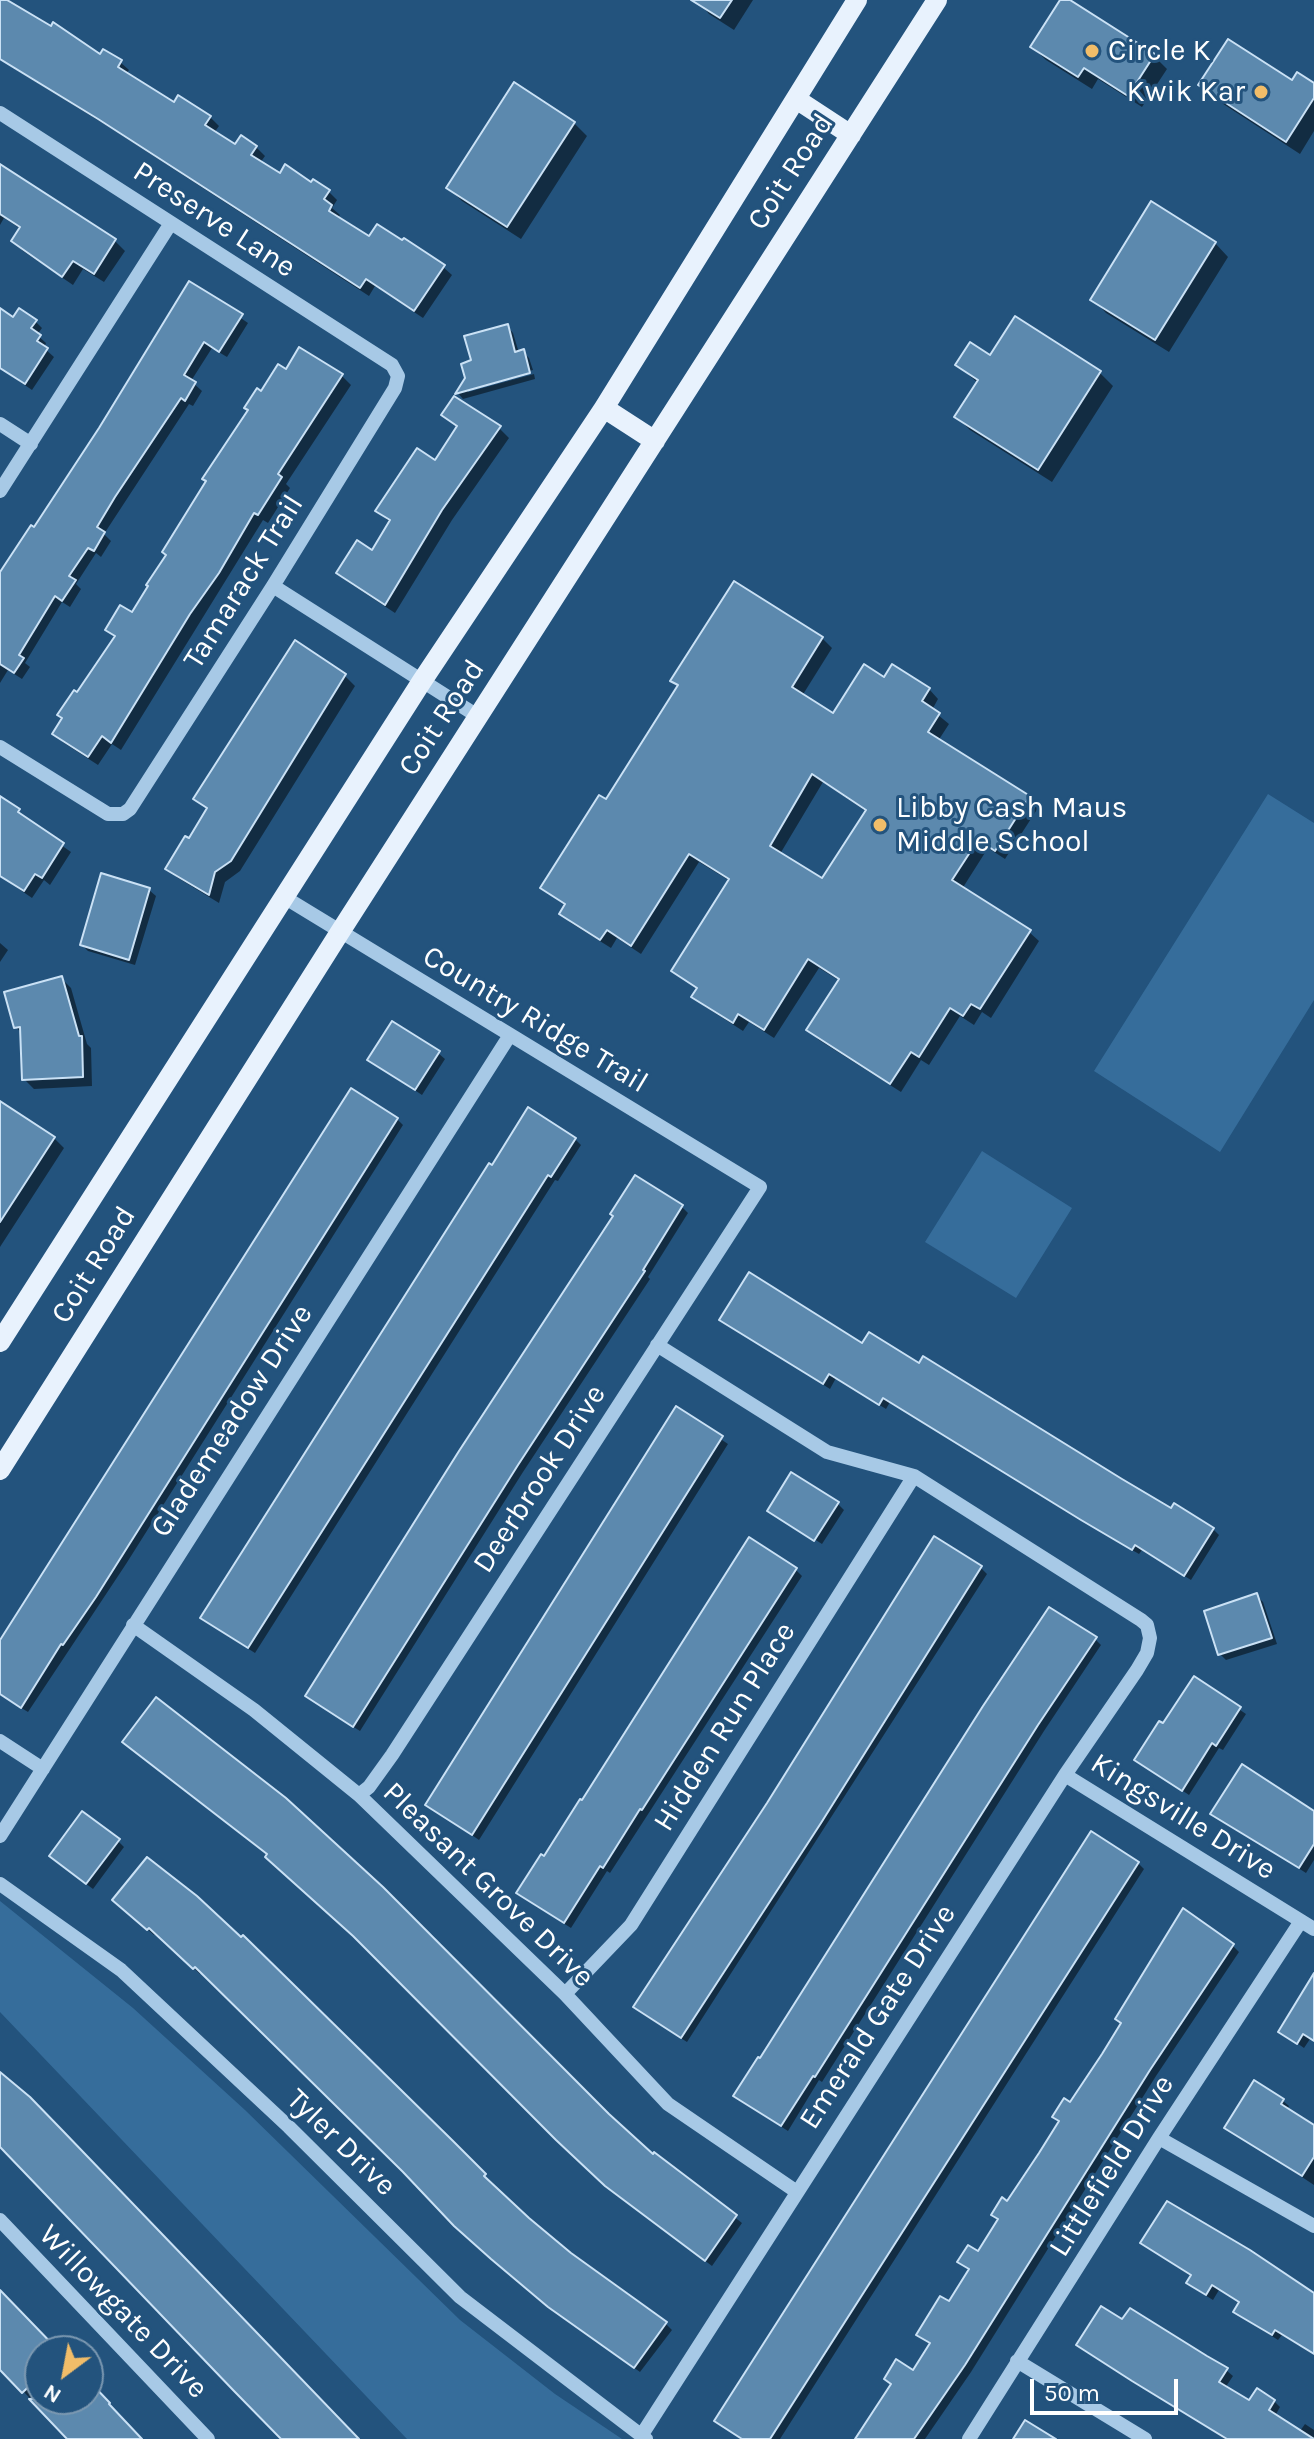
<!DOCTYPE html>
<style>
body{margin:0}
#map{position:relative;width:1314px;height:2439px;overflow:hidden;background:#23537d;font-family:Karla,sans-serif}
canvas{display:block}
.north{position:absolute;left:24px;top:2335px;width:80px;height:80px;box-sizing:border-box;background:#23537d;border:2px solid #7b98b1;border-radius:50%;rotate:212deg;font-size:22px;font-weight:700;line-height:32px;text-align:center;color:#fff}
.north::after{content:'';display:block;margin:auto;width:28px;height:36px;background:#f1bd69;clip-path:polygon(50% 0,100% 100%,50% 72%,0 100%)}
.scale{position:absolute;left:1030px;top:2379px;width:148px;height:36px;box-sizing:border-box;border:4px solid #fff;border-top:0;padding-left:10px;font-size:24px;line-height:28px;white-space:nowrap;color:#fff;-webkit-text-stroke:6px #23537d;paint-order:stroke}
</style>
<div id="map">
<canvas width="1314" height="2439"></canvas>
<div class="north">N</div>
<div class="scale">50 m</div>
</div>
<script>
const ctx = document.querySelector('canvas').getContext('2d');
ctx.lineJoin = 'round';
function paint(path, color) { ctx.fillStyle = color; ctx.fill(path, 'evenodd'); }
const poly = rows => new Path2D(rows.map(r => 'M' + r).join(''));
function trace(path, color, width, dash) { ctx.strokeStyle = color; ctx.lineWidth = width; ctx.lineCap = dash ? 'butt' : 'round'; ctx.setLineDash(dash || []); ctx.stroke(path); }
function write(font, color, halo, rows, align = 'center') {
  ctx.font = font + ' Karla,sans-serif'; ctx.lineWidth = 6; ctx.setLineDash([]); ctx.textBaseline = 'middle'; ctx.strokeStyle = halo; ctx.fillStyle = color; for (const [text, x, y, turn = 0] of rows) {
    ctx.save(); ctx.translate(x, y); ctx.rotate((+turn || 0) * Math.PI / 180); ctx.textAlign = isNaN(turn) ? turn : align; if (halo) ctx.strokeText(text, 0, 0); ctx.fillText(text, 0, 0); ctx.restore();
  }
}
paint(poly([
 [1268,794,1314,823,1314,1000,1220,1152,1094,1071],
 [982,1151,1072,1208,1016,1298,925,1242],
 [0,1901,133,2008,245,2110,460,2320,555,2394,622,2439,407,2439,0,2012]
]), '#366d9b');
paint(poly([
 [0,0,4,0,101,57,120,62,129,70,126,74,174,104,179,98,210,117,219,126,214,133,236,147,256,147,265,156,260,163,280,175,312,184,313,182,329,192,337,200,332,208,340,215,337,219,370,239,443,267,452,275,423,318,375,286,369,296,109,127,15,69,0,57],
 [697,0,753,0,734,30,709,14],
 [1062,0,1066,0,1154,56,1167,69,1142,107,1098,79,1092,89,1046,60,1032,47],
 [1292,83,1314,86,1314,131,1300,154,1214,98,1201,85],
 [574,123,587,136,521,239,462,201,449,188],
 [0,166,115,241,125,251,104,282,83,269,73,285,23,251,13,241,21,229,4,218,0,225],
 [1215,243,1228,257,1169,352,1106,313,1093,299],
 [190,283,248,323,227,357,212,348,191,381,202,391,193,406,189,404,104,534,111,541,101,557,96,553,76,584,81,589,70,607,62,602,25,663,30,667,22,679,8,670,0,683,0,576,34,530,101,429],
 [0,311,14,320,35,321,42,328,37,335,46,343,44,348,54,357,32,390,0,368],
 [1016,319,1100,373,1113,386,1052,482,970,430,957,417,978,383,957,365,991,358],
 [507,326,513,333,519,353,523,352,529,358,533,370,468,388,468,392,534,374,535,379,463,399,458,393],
 [286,372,341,375,351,385,286,484,290,488,268,523,263,520,121,750,112,744,98,765,64,743,54,734,116,638,108,630,132,615,262,394],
 [444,415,499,428,509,438,452,520,395,613,348,582,338,572,372,553,391,523,377,511,435,462,458,428],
 [822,638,832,648,802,696,833,716,885,679,929,689,938,699,932,710,949,724,938,741,1029,798,1038,808,1005,859,988,848,962,889,1029,932,1039,941,991,1018,982,1012,974,1025,960,1016,929,1065,921,1060,901,1092,819,1040,809,1030,840,981,819,968,774,1038,749,1022,743,1031,704,1006,694,997,698,990,673,971,730,881,699,862,641,954,617,938,611,948,571,923,562,914,566,906,542,888,606,802,679,687,673,681],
 [823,782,867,812,823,881,780,854],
 [295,643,345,676,355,686,240,871,225,882,219,903,178,878,168,868,190,841,208,810,196,799],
 [0,798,18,810,25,820,71,852,50,885,44,880,32,898,0,876],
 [149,890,156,896,135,965,88,951,82,945],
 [0,943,8,950,0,962],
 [61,978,71,988,87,1044,91,1048,92,1086,34,1089,24,1079,22,1034,16,1027],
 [438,1053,445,1059,422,1095,370,1060],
 [0,1110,54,1138,64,1148,0,1247],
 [397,1119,403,1125,126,1564,28,1712,0,1695,0,1642],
 [575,1139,581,1145,558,1181,555,1180,255,1653,209,1624,203,1618],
 [682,1207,688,1213,648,1277,650,1279,523,1472,360,1731,314,1702,308,1696],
 [722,1320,1172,1511,1213,1529,1219,1535,1191,1580,1142,1550,1139,1554,1089,1525,890,1402,886,1409,836,1378,830,1389],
 [676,1409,728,1444,479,1840,427,1804],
 [838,1504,844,1510,822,1544,773,1513],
 [981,1568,987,1574,687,2042,641,2013,635,2007],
 [796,1570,802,1576,610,1873,607,1871,571,1928,525,1899,519,1893],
 [1257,1596,1263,1602,1277,1644,1226,1660,1220,1654],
 [1095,1639,1101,1645,1044,1731,822,2082,819,2080,788,2131,742,2102,736,2096,761,2061],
 [1194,1679,1246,1714,1223,1750,1219,1748,1189,1795,1137,1760,1164,1726],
 [1314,1813,1314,1860,1306,1873,1213,1814],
 [118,1841,124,1847,93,1889,57,1862],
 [1138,1863,1144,1869,780,2439,741,2439,723,2427,717,2421],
 [120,1906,459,2150,490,2182,489,2183,570,2255,666,2324,672,2330,640,2372,557,2313,202,1971,200,1974,156,1933,154,1935],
 [1233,1946,1239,1952,1156,2076,971,2372,925,2439,866,2439,892,2385,914,2373,931,2345,918,2334,949,2304,970,2271,960,2262,978,2253,999,2220,993,2214,1008,2204,1060,2122,1055,2117,1070,2105],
 [1314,1986,1314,2041,1310,2039,1304,2048,1280,2031],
 [1282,2100,1289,2106,1287,2110,1314,2127,1314,2185,1226,2127],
 [608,2116,653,2157,655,2155,742,2223,712,2266,614,2192],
 [1143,2243,1314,2295,1314,2355,1282,2335,1278,2340,1242,2317,1236,2311,1241,2303,1219,2290,1213,2300,1195,2289,1189,2283,1192,2277],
 [0,2294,57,2351,40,2351,40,2399,88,2399,88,2383,141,2439,69,2439,0,2367],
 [1123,2322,1226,2370,1233,2376,1225,2388,1250,2403,1274,2401,1280,2407,1275,2416,1300,2431,1305,2424,1314,2430,1314,2439,1225,2439,1079,2345]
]), '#0007');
const building = poly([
 [0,0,7,0,51,26,53,22,100,54,103,49,122,60,118,67,174,102,178,95,211,116,205,125,235,144,241,135,257,146,251,155,280,173,285,164,311,182,313,179,330,190,324,199,332,205,329,211,369,236,377,224,402,240,404,238,445,265,414,311,366,279,360,288,98,119,0,59,0,0],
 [691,0,732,0,720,18,691,0],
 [1060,0,1070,0,1155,54,1128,96,1084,68,1078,77,1030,47,1060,0],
 [1228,39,1292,80,1297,72,1314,83,1314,98,1286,142,1198,85,1228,39],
 [514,82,575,122,507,227,446,188,514,82],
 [0,164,116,239,94,274,73,261,62,277,11,241,20,227,0,214,0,164],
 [1151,201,1216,242,1155,340,1090,300,1151,201],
 [189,281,243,314,219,352,204,342,184,375,196,382,185,401,181,398,115,497,97,527,105,532,94,551,88,548,69,576,76,580,62,601,55,596,19,655,24,658,14,673,0,664,0,572,31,525,34,527,99,428,189,281],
 [0,308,13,317,19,308,37,320,31,328,41,335,37,341,48,348,25,384,0,368,0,308],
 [1015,316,1101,371,1038,470,954,417,978,380,955,365,970,342,990,355,1015,316],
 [508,324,515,352,524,349,530,373,455,394,465,378,461,364,471,360,464,336,508,324],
 [299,347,343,374,278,474,282,477,258,515,254,513,219,573,190,614,111,743,102,736,88,757,52,734,62,718,57,715,74,690,77,692,115,636,105,630,120,605,132,612,148,586,146,585,166,555,162,552,206,481,202,479,248,410,244,408,257,388,261,391,278,364,286,369,299,347],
 [454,396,501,426,442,510,385,605,336,573,357,540,372,550,390,520,375,511,417,448,435,460,457,426,441,415,454,396],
 [734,581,823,637,792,687,833,713,864,664,884,677,892,664,930,688,922,701,940,713,928,732,1030,796,995,851,978,840,952,880,1031,930,980,1009,971,1004,963,1016,950,1008,919,1057,911,1052,890,1084,806,1030,839,979,808,959,764,1030,738,1014,733,1023,691,997,697,988,671,971,729,879,689,854,631,946,607,930,600,940,559,914,565,904,540,888,599,795,606,799,678,685,670,681,734,581],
 [812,774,866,810,822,878,770,846,812,774],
 [295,640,346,674,231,861,215,872,209,895,165,869,185,836,189,838,207,808,193,799,295,640],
 [0,796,20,809,18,812,64,843,42,878,35,874,24,891,0,876,0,796],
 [101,873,150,888,129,960,80,945,101,873],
 [62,976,79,1036,82,1036,83,1077,22,1080,20,1027,14,1028,4,992,62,976],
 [392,1021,440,1051,415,1090,367,1060,392,1021],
 [351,1088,398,1118,96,1597,63,1645,61,1644,21,1708,0,1694,0,1640,351,1088],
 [0,1101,55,1137,0,1222,0,1101],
 [528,1107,576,1138,551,1177,548,1175,248,1648,200,1618,489,1163,492,1165,528,1107],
 [635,1175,683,1205,643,1270,645,1271,518,1465,353,1727,305,1696,459,1451,613,1216,610,1214,635,1175],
 [749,1272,862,1343,869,1332,919,1363,923,1356,1122,1479,1171,1508,1174,1503,1214,1528,1184,1576,1135,1545,1132,1550,1081,1520,883,1398,879,1405,829,1374,823,1384,719,1320,749,1272],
 [676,1406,723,1436,472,1835,425,1805,676,1406],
 [791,1472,839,1502,814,1541,767,1511,791,1472],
 [934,1536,982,1566,821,1823,681,2038,633,2007,767,1803,934,1536],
 [749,1537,797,1568,642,1810,640,1809,603,1868,600,1866,564,1923,516,1893,541,1854,544,1856,580,1799,582,1800,749,1537],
 [1257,1593,1272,1638,1218,1655,1204,1611,1257,1593],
 [1049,1607,1097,1637,1038,1725,815,2077,813,2076,781,2126,733,2096,758,2057,760,2058,983,1706,1049,1607],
 [1194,1676,1241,1707,1216,1746,1212,1743,1182,1791,1134,1760,1159,1721,1163,1723,1194,1676],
 [156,1697,286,1798,383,1887,609,2114,653,2154,654,2152,737,2215,705,2261,605,2186,556,2140,353,1936,265,1857,267,1854,122,1742,156,1697],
 [1242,1764,1314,1811,1314,1844,1299,1868,1210,1814,1242,1764],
 [82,1811,120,1839,86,1884,49,1856,82,1811],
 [1091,1831,1139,1862,770,2439,742,2439,714,2421,1091,1831],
 [147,1857,197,1896,241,1937,243,1935,453,2141,486,2174,484,2176,529,2218,571,2253,667,2322,634,2368,548,2307,491,2259,454,2226,403,2172,195,1967,193,1969,149,1928,147,1930,112,1900,147,1857],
 [1183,1908,1234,1944,1150,2070,965,2365,914,2439,855,2439,891,2384,884,2379,896,2359,913,2370,930,2343,916,2335,940,2296,949,2301,969,2269,957,2262,968,2245,978,2251,998,2219,991,2215,1002,2197,1007,2201,1039,2153,1059,2121,1052,2117,1064,2098,1070,2102,1102,2054,1121,2023,1115,2019,1183,1908],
 [1314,1973,1314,2041,1303,2034,1297,2044,1278,2032,1314,1973],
 [0,2072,30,2097,62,2130,359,2439,281,2439,234,2391,0,2147,0,2072],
 [1254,2080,1284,2099,1281,2104,1314,2125,1314,2157,1302,2176,1224,2128,1254,2080],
 [1167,2201,1250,2250,1314,2293,1314,2354,1275,2330,1272,2335,1233,2312,1239,2302,1212,2285,1206,2295,1186,2283,1191,2275,1140,2243,1167,2201],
 [0,2290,59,2351,40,2351,40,2376,22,2393,0,2370,0,2290],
 [1101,2306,1122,2319,1130,2308,1207,2356,1228,2368,1219,2382,1249,2400,1257,2388,1275,2400,1269,2410,1314,2439,1227,2439,1132,2381,1076,2345,1101,2306],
 [88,2380,110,2403,109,2404,142,2439,67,2439,29,2399,88,2399,88,2380],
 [1025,2420,1056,2439,1013,2439,1025,2420]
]);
paint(building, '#5c89ae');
trace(building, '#cae1f5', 2);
trace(poly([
 [0,113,392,365,398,376,395,388,273,586,130,809,123,814,108,814,0,747],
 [0,424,31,444],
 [0,491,171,223],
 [273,586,479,717],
 [284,897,760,1187,392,1755,369,1787,359,1795],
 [133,1625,254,1710,359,1795,565,1994,668,2104,797,2192],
 [0,1741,43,1769],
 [1065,1775,1314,1929],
 [0,1836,510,1035],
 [0,1884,121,1970,289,2127,460,2297,646,2439],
 [565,1994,631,1925,914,1476],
 [1159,2138,1314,2226],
 [0,2220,208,2439],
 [1017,2361,1145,2439],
 [641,2436,1065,1775,1137,1670,1147,1653,1150,1638,1147,1625,1141,1620,914,1476,827,1452,657,1345],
 [969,2439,1159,2138,1301,1921]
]), '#a7c9e6', 14);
trace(poly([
 [796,99,851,135],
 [604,408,655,441],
 [0,1342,422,681,604,408,857,0],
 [0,1470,340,932,937,0]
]), '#e8f2fd', 20);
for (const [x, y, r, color] of [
 [1092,51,8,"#f1bd69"],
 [1261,92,8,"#f1bd69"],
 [880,825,8,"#f1bd69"]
]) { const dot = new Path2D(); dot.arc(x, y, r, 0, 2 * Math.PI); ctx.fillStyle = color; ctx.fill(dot); trace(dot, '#23537d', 3); }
write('30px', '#fff', '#23537d', [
 ["Circle K",1108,51],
 ["Kwik Kar",1245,92,"right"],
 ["Libby Cash Maus",896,808],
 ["Middle School",896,842]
], 'left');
write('30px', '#fff', '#23537d', [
 ["Coit Road",791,172,-57],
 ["Preserve Lane",214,220,33],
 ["Tamarack Trail",244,582,-58],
 ["Coit Road",442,718,-57],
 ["Country Ridge Trail",535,1020,31],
 ["Coit Road",94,1265,-58],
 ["Glademeadow Drive",232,1421,-57],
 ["Deerbrook Drive",540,1479,-57],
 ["Hidden Run Place",725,1727,-58],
 ["Kingsville Drive",1183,1817,32],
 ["Pleasant Grove Drive",488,1885,44],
 ["Emerald Gate Drive",878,2017,-57],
 ["Tyler Drive",341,2143,44],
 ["Littlefield Drive",1112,2166,-58],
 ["Willowgate Drive",123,2312,46]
]);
</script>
